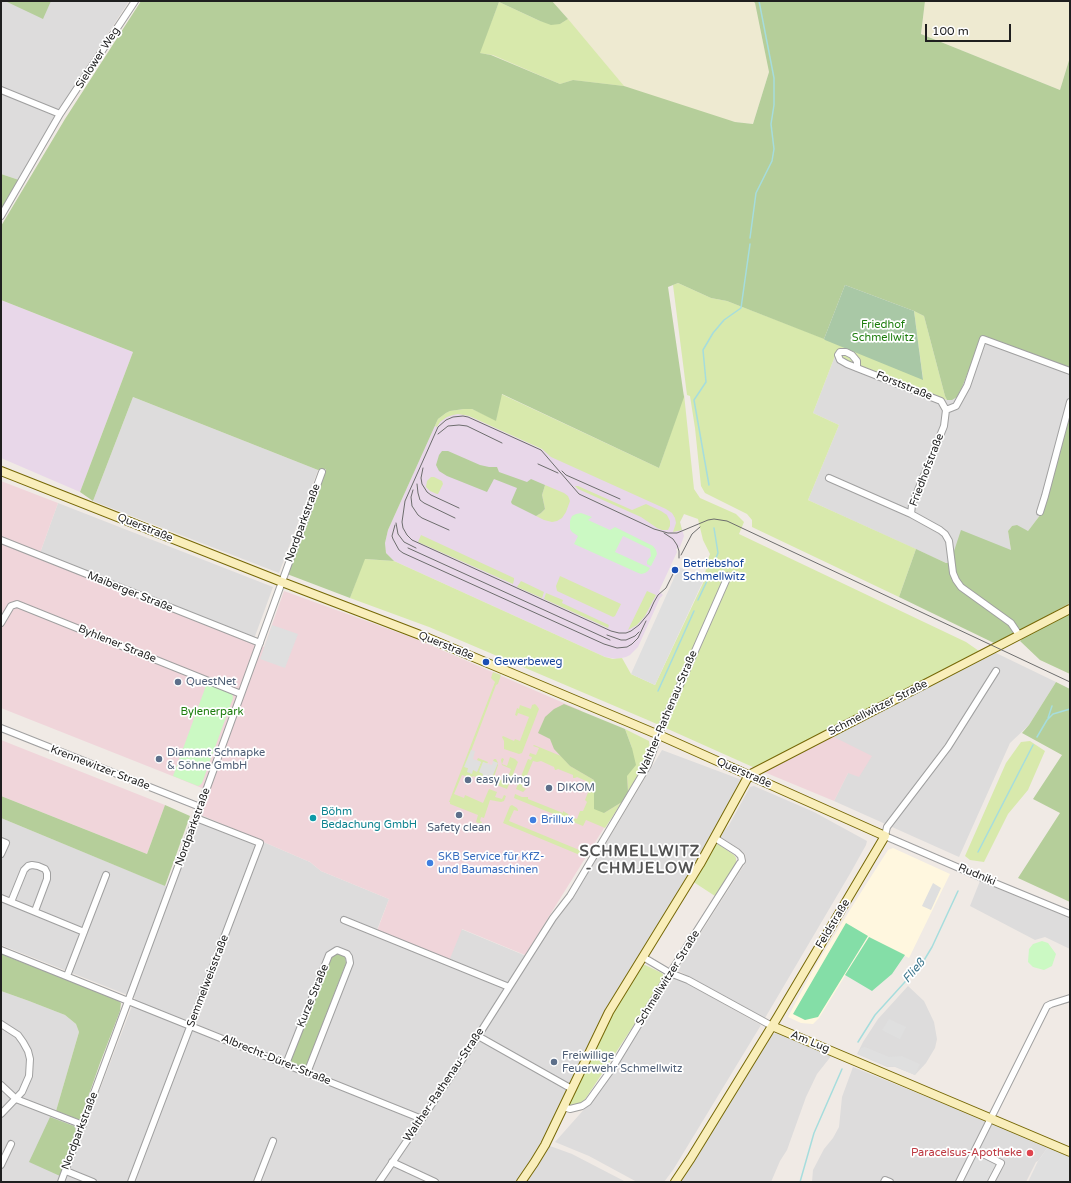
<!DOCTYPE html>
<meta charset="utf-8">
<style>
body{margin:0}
#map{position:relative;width:1071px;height:1183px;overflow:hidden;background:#f0eae5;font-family:"Varela Round",sans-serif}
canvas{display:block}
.frame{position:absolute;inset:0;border:2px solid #1f1f1f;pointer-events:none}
.scale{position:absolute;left:925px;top:24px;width:86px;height:18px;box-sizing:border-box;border:2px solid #1f1f1f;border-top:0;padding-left:5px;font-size:12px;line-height:14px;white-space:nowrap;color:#1f1f1f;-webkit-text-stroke:3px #fff;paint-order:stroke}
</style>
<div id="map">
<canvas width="1071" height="1183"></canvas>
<div class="frame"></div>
<div class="scale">100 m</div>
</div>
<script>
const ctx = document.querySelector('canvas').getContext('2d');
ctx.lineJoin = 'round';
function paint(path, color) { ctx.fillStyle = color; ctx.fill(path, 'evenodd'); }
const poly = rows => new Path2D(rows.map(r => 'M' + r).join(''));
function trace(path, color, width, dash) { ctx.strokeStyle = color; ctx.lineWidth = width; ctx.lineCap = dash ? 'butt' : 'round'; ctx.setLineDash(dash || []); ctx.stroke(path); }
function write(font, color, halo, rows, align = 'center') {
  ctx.font = font + ' "Varela Round",sans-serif'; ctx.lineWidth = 3.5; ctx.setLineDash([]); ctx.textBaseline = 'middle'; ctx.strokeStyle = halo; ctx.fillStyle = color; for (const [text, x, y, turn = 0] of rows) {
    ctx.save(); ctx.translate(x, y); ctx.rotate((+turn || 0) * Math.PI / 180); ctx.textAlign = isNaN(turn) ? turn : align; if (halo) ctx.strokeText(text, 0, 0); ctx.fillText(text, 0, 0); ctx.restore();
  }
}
paint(poly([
 [1,1,129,1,85,69,19,180,1,174],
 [982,336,1070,369,1070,416,1044,510,1028,531,1012,526,1008,531,1011,550,946,563,808,500,839,425,813,413,835,356,947,400,963,385],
 [133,397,318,470,279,573,93,501],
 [58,503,273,587,254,639,40,553],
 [994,652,1056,682,1029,725,1010,743,959,857,834,801,848,773,832,736],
 [662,750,742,780,697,862,607,1009,532,1161,516,1182,1,1182,1,991,29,1001,65,1015,76,1024,79,1032,56,1111,87,1123,135,998,1,945,1,818,173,889,201,815,310,862,321,871,389,899,377,930,461,929,531,958,556,920,573,898],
 [754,786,814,812,867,841,866,845,851,872,765,1018,677,970,746,862,745,854,739,849,719,836,729,825,750,787],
 [980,881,1070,918,1070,949,1045,937,1035,940,970,906],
 [672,977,686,983,761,1025,673,1170,664,1182,637,1182,589,1156,555,1142,587,1106,612,1074],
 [908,986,924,1001,934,1022,937,1039,935,1048,926,1063,915,1075,895,1067,887,1067,857,1054,863,1042,878,1019],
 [776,1033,783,1034,832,1055,817,1074,806,1097,787,1150,780,1161,771,1182,679,1182,748,1072,773,1034],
 [853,1067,989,1122,1048,1147,1038,1161,1036,1162,1026,1182,812,1182,813,1170,824,1149,833,1138,839,1127,842,1097],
 [550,1146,572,1154,626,1182,527,1182]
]), '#dddcdc');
paint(poly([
 [1,481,58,503,40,553,1,538],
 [1,542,264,647,284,591,416,639,580,710,645,762,525,955,462,929,449,961,377,931,389,899,321,871,310,862,201,815,209,791,175,777,1,708],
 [832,736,872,756,859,777,848,773,834,801,764,772],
 [1,740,165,805,147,854,1,796]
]), '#f0d5da');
paint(poly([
 [1,300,133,352,80,492,1,458],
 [456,410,684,514,680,522,684,536,680,547,676,549,677,552,659,591,663,595,660,598,638,647,630,655,626,657,617,659,605,657,394,561,386,553,385,543,388,530,438,419]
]), '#e8d7e9');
paint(poly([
 [893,848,950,874,909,958,869,937,819,1018,813,1024,801,1023,788,1017,813,970,858,897,888,850]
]), '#fff7df');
paint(poly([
 [552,1,753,1,755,3,769,72,753,124,735,122,560,84,491,55,479,53,568,19],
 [925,1,1070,1,1070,57,1060,90,921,34]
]), '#eeead1');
paint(poly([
 [499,2,540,21,560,24,568,19,624,86,573,80,560,84,493,55,479,53],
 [678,283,711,298,727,301,810,333,923,379,914,311,924,316,945,396,947,400,835,356,813,413,839,425,808,500,916,549,899,597,752,527,752,520,747,514,705,493,701,486,695,428,690,396,687,395,673,285],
 [501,394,659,468,684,394,694,489,700,498,736,514,744,522,739,534,966,642,979,651,755,768,650,721,429,627,350,598,364,559,394,561,605,657,613,659,622,658,631,674,655,685,704,581,707,562,710,554,703,540,698,519,684,514,680,522,682,530,673,532,676,523,675,518,672,513,666,509,551,457,542,449,469,416,458,414,453,415,447,417,440,422,437,427,435,426,438,419,446,413,450,411,464,409,472,409,496,420],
 [431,477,434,477,442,481,443,484,438,494,437,494,430,491,426,487,427,481],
 [545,485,564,493,568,496,570,501,566,512,562,518,557,521,552,522,544,520,536,516,541,513,545,509,542,495],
 [575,486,578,486,632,510,646,504,661,511,667,515,670,521,670,526,668,530,662,530,657,528,641,517,578,489],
 [421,535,514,578,514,580,513,584,418,542],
 [560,576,621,604,615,616,613,617,557,591,556,586],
 [521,581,544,592,542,598,517,587],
 [647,591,656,595,645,616,637,625,628,630],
 [546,593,563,600,562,603,609,625,608,628,544,599],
 [493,672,501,675,498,684,496,685,465,767,477,771,481,762,477,760,478,758,488,762,487,764,483,762,488,776,492,777,497,763,493,761,494,759,496,759,498,763,498,765,494,777,506,782,511,769,502,765,501,760,502,758,504,759,502,764,507,766,510,757,515,759,518,762,507,789,473,776,471,778,462,775,454,794,464,798,465,795,483,803,489,789,497,792,495,797,502,799,504,795,506,796,504,801,501,802,490,800,484,818,481,817,480,821,482,822,481,824,476,822,478,815,450,804,450,802,449,802,495,682,491,678],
 [535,704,537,706,539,709,522,753,519,754,504,749,504,741,502,737,503,736,514,741,515,739,520,741,529,717,518,713,517,716,515,715,517,708,519,709,520,705,531,709,532,705],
 [625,729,649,741,650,751,642,768,628,792,627,776,632,748],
 [1030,741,1045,751,1028,790,1008,814,984,862,970,860,965,856,1006,763,1021,742],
 [534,745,561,756,570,766,594,780,604,813,622,802,605,828,586,820,583,826,514,798,515,794,522,797,528,797,528,799,563,813,563,811,568,814,569,816,577,819,580,811,583,811,587,802,585,800,591,785,587,783,586,781,577,777,575,778,573,778,573,775,558,769,556,770,555,770,554,767,541,761,537,762,533,761,522,787,526,789,523,792,516,789,528,759,531,760,532,757,529,756,530,753,536,755,539,748,533,746],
 [512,805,517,808,518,810,518,811,514,810,509,821,589,854,587,858,503,823,510,806],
 [718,844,734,855,736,858,736,863,715,896,692,881,715,845],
 [645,965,662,973,664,976,664,979,586,1098,581,1104,574,1107,568,1104,612,1013,640,966]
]), '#d8e9ac');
paint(poly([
 [5,1,51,1,43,19],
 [141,1,552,1,568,19,560,24,551,25,540,21,499,2,480,53,491,55,560,84,573,80,624,86,735,122,753,124,769,72,755,3,753,1,925,1,921,34,1060,90,1070,57,1070,369,982,336,963,385,957,397,952,400,947,400,945,396,924,316,914,311,845,285,824,339,727,301,711,298,678,283,668,287,684,397,659,468,502,394,496,421,472,409,464,409,450,411,446,413,438,419,388,530,385,543,386,553,394,561,365,559,350,598,287,574,326,469,318,470,133,397,93,501,80,492,133,352,1,300,1,226,65,119],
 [1,174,19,180,1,210],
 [1070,416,1070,603,996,644,899,597,916,549,946,563,953,562,954,551,961,530,1011,550,1008,531,1012,526,1017,525,1028,531,1044,510],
 [442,451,448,451,480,465,489,467,497,467,499,472,527,482,531,479,545,485,542,495,545,509,541,513,536,516,512,504,511,502,517,488,494,479,487,492,447,476,439,471,436,465,439,455],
 [1070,613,1070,674,1040,660,1020,641,1024,637],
 [1056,682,1070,689,1070,902,1018,878,1060,813,1033,799,1062,755,1022,733,1029,725],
 [564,704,625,729,632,748,636,765,627,776,628,792,622,802,604,813,594,809,594,780,570,766,554,749,550,739,538,733,545,717,554,709],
 [1,796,147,854,165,805,190,816,165,886,1,818],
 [337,953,345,956,346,963,305,1070,288,1063,330,957],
 [1,954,116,999,121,1003,120,1011,100,1063,80,1120,56,1111,79,1032,76,1024,65,1015,29,1001,1,991],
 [50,1117,74,1126,76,1130,77,1134,60,1176,29,1162]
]), '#b5ce9a');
paint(poly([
 [845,285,914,311,923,380,825,340,824,339]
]), '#a9c8a6');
paint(poly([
 [581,513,592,517,588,520,610,530,615,527,653,546,656,550,657,554,651,566,647,564,647,561,651,556,650,549,623,536,615,552,650,568,648,571,645,573,641,574,636,572,574,544,578,536,572,532,570,529,570,521,572,516,576,514],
 [207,683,232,693,233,698,202,783,200,785,198,786,173,776],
 [1042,941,1048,943,1056,954,1052,966,1044,970,1033,967,1028,962,1029,949,1033,944]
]), '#cbf9c3');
paint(poly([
 [846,923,868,936,818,1017,805,1020,793,1014],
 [869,937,905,955,892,974,872,991,845,975]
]), '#84dea7');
paint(poly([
 [679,567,704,579,655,685,631,674],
 [272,625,298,634,285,668,260,659],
 [471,750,475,751,473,759,481,762,477,772,473,770,472,774,467,772,468,768,464,767],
 [493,761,498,763,492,777,488,776,487,779,482,777,483,774,479,772,483,762,492,765],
 [933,883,941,888,931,910,922,906],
 [889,1019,906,1027,900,1039,882,1030],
 [865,1047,889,1057,902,1056,920,1064,915,1075,896,1067,887,1066,858,1054,861,1048],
 [973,1146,1005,1162,995,1182,956,1182],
 [1048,1147,1070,1157,1070,1182,1028,1182,1038,1161]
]), '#dfdfdf');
trace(poly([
 [750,238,756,193,772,161,774,149,771,124,774,105,774,78,759,1],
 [709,485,694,400,706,382,703,350,713,333,724,320,741,308,750,244],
 [714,528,718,553,714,563],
 [698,600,707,581],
 [658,691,694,611],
 [1048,718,1052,706],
 [1037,737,1047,720,1053,714,1070,709],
 [978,852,1033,745],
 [858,1042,875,1015,923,962,932,947,958,891],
 [800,1182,814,1133,842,1069]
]), '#a6dddd', 1.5);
const street = poly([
 [1,90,60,114],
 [1,216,60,114,135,1],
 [857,368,857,361,852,355,846,352,840,352,838,355,840,360,847,364,857,368,941,401,946,410],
 [946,410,944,426,912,505,911,514,940,530,945,534,949,541,953,573,956,580,961,587,1011,623,1019,635],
 [946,410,956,406,967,386,983,339,1070,371],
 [829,478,911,514],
 [1040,512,1045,496,1070,402],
 [1,540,260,643],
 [1,623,11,606,17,604,241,694],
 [996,671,948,747,887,827,885,836,980,877,1070,914],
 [1,728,200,807],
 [1,841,6,843,1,854],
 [1,898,84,932],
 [11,902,24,870,28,866,32,865,38,866,45,869,47,873,47,879,35,911],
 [344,920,509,987],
 [1,950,422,1119],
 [643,957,670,973,688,980,772,1026],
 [67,976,106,875],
 [1,1024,18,1035,23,1042,28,1051,30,1059,29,1076,22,1092,1,1114],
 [478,1036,572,1089],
 [286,1064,329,955,337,950,347,954,349,957,350,963,307,1073],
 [1,1085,16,1099,83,1125],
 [563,1107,570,1109,582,1106,588,1102,611,1070,670,973,740,863,742,861,741,856,737,852,715,838],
 [975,1150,1001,1163,991,1182],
 [392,1162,435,1182],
 [1,1165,11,1144],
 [66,1171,93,1182],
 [61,1182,196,818,322,472],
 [131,1182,260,843,196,818],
 [257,1182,273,1141],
 [379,1182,478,1036,553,918,570,896,648,765,662,726,728,576],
 [884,1182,885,1180,890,1182],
 [959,1182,1047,1006,1051,1004,1070,998]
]);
const secondary = poly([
 [1,471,282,582,428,638,659,735,885,836,777,1018,691,1158,675,1182],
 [772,1026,1070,1152],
 [521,1182,534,1163,545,1145,609,1012,700,864,749,775,1070,609]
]);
trace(street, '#a0a0a0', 8);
trace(secondary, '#766806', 10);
trace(street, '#fff', 6);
trace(secondary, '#f9eeba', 8);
trace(poly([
 [438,434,448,426,459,425,467,426,502,443],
 [538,464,558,473],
 [423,468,421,478,422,484,427,492,431,495,459,508],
 [562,471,566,475,620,499],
 [417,484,418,493,420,500,424,503,455,518],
 [413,490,411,497,412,506,418,515,422,518,449,530],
 [396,523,398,534,404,542,416,548],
 [395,525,392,536,393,539,399,550,403,553,604,644,617,648,627,647,632,644,638,638,646,621],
 [664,533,673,539,677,545,679,551,679,558],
 [408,548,610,640],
 [681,555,692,534,700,527],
 [675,570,666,588,658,595,654,602,649,613,639,625,631,631,626,633,619,633,611,631,412,540,407,535,403,528,402,522,405,501,438,427,446,420,453,417,463,416,468,417,541,450,579,494,654,529,668,533,677,533,708,520,714,519,727,521,1070,682],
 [607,635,621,640,626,640,635,636,639,632]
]), '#6d6d6d', 1);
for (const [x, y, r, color] of [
 [675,570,4,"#1a4fb4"],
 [486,662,4,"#1a4fb4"],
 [178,682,4,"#5c6f8a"],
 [159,759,4,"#5c6f8a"],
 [468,780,4,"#5c6f8a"],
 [549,788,4,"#5c6f8a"],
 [459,815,4,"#5c6f8a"],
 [313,818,4,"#0f9aa8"],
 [533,820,4,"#3f7fe0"],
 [430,863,4,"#3f7fe0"],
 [554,1062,4,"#5c6f8a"],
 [1030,1153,4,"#e0444e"]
]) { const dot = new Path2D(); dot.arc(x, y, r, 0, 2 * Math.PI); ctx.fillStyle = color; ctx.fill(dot); trace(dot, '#fff', 1.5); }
write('11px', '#1f1f1f', '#fff', [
 ["Sielower Weg",98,58,-57],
 ["Forststraße",904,386,22],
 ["Friedhofstraße",927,470,-69],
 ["Nordparkstraße",303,523,-70],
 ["Querstraße",145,528,22],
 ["Maiberger Straße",130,592,22],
 ["Byhlener Straße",117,644,22],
 ["Querstraße",446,646,22],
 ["Schmellwitzer Straße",878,708,-27],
 ["Walther-Rathenau-Straße",668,713,-67],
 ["Krennewitzer Straße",100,768,21],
 ["Querstraße",744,773,24],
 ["Nordparkstraße",193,827,-70],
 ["Rudniki",977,875,23],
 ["Feldstraße",833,924,-59],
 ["Schmellwitzer Straße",668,978,-58],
 ["Semmelweisstraße",208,981,-69],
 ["Kurze Straße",313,996,-68],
 ["Am Lug",810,1042,22],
 ["Albrecht-Dürer-Straße",276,1060,22],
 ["Walther-Rathenau-Straße",444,1085,-56],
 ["Nordparkstraße",80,1131,-69]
]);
write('11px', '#1d7d0d', '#fff', [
 ["Friedhof",883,325],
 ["Schmellwitz",883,338],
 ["Bylenerpark",212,712]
]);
write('11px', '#164399', '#fff', [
 ["Betriebshof",683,564],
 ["Schmellwitz",683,577],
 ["Gewerbeweg",494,662]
], 'left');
write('11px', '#4e5e75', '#fff', [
 ["QuestNet",186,682],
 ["Diamant Schnapke",167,753],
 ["& Söhne GmbH",167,766],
 ["easy living",476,780],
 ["DIKOM",557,788],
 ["Safety clean",459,828,"center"],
 ["Freiwillige",562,1056],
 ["Feuerwehr Schmellwitz",562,1069]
], 'left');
write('11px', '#0d838f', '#fff', [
 ["Böhm",321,812],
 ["Bedachung GmbH",321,825]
], 'left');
write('11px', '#366cbe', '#fff', [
 ["Brillux",541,820],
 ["SKB Service für KfZ-",438,857],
 ["und Baumaschinen",438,870]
], 'left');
write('11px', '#be3a42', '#fff', [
 ["Paracelsus-Apotheke",1022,1153]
], 'right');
write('italic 12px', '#40798f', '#fff', [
 ["Fließ",914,971,-50]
]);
ctx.letterSpacing = '1px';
write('bold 15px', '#525252', '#fff', [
 ["SCHMELLWITZ",640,852],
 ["- CHMJELOW",640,869]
]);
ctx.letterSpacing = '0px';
</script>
